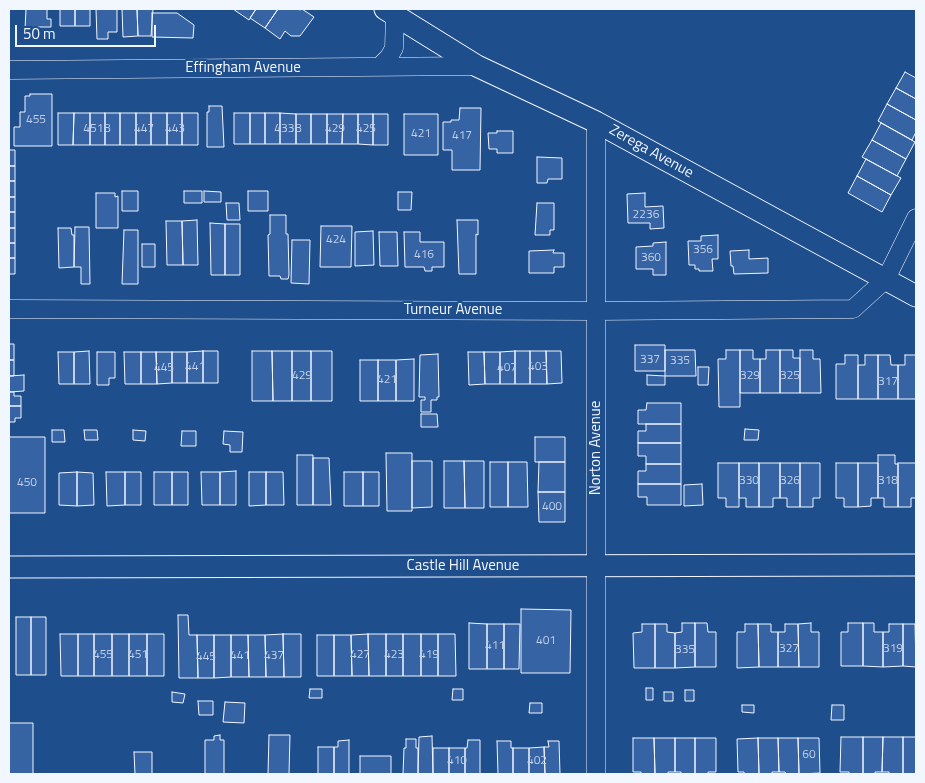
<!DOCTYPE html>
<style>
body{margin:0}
#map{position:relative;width:925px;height:783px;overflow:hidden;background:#1f4e8c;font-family:"Titillium Web",sans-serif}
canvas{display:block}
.frame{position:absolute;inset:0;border:10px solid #f2f6ff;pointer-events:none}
.scale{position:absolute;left:15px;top:25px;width:141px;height:22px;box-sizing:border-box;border:2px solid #f2f6ff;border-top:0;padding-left:6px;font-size:15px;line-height:18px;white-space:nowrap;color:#f2f6ff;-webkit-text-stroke:4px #1f4e8c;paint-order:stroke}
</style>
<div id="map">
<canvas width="925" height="783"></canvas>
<div class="frame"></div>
<div class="scale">50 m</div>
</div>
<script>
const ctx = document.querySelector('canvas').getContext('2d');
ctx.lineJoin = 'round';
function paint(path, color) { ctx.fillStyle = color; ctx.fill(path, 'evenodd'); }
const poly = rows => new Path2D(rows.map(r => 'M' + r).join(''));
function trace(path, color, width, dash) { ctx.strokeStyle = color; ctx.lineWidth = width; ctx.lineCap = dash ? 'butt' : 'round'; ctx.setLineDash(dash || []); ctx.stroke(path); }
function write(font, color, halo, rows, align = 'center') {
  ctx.font = font + ' "Titillium Web",sans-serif'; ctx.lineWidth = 4; ctx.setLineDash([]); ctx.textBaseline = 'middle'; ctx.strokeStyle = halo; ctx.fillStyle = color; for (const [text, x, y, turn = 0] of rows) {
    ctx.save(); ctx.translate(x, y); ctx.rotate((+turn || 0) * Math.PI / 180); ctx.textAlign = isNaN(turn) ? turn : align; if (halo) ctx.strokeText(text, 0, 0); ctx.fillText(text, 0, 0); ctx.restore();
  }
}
const building = poly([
 [26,9,47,9,47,19,51,19,51,27,36,27,36,30,25,29,26,9],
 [60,9,75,9,75,26,60,26,60,9],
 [75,9,90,9,90,26,75,26,75,9],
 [96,9,117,9,117,32,108,32,108,39,97,39,96,9],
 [122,9,137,9,138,36,123,37,122,9],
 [137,9,153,9,151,36,138,36,137,9],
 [233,9,256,9,249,20,233,9],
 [256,9,278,9,265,28,250,18,256,9],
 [278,9,298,9,300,10,302,9,314,17,300,36,291,36,285,31,280,39,265,28,278,9],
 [152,13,177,13,194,25,193,38,152,37,152,13],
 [905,72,916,78,916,99,896,88,905,72],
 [896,88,916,99,916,120,887,104,896,88],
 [30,94,52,94,52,146,14,146,14,127,20,127,20,112,25,112,25,96,30,96,30,94],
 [887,104,916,120,916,132,912,140,878,121,887,104],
 [209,106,222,106,224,147,207,147,207,112,209,112,209,106],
 [460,108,481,108,480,170,452,170,452,150,443,150,443,122,451,122,451,120,459,120,460,108],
 [58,113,74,113,73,145,58,145,58,113],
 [74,113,90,113,90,145,73,145,74,113],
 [90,113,105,113,105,145,90,145,90,113],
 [105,113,120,113,120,145,105,145,105,113],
 [120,113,136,113,136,145,120,145,120,113],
 [136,113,151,113,151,145,136,145,136,113],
 [151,113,167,113,167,145,151,145,151,113],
 [167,113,182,113,182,145,167,145,167,113],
 [182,113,198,113,198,145,182,145,182,113],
 [234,113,250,113,250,144,234,144,234,113],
 [250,113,265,113,265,144,250,144,250,113],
 [265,113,280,113,280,144,265,144,265,113],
 [280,113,296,114,296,144,280,144,280,113],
 [296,114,311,114,311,144,296,144,296,114],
 [311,114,327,114,327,144,311,144,311,114],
 [327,114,343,114,342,144,327,144,327,114],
 [343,114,358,114,358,144,342,144,343,114],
 [358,114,373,114,373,145,358,144,358,114],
 [373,114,388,114,388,145,373,145,373,114],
 [404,114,438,114,438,155,404,155,404,114],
 [881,123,915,142,906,159,872,140,881,123],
 [497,131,513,131,513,153,497,153,497,149,489,149,488,133,497,133,497,131],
 [872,140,906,159,897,176,862,157,872,140],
 [9,150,15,150,15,166,9,166,9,150],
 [537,157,562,158,562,179,548,179,547,183,537,183,537,157],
 [866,159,901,178,891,195,857,176,866,159],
 [9,166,15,166,15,181,9,181,9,166],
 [857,176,891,195,882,212,848,193,857,176],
 [9,181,15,181,15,197,9,197,9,181],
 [122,191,138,191,138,211,122,211,122,191],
 [184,191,202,191,202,203,184,203,184,191],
 [204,191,221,192,221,202,204,202,204,191],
 [248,191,268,191,268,211,248,211,248,191],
 [398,192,412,192,411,210,398,210,398,192],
 [96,193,115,193,115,197,118,196,118,228,96,228,96,193],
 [645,193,645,207,663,206,664,228,650,229,650,223,628,223,627,194,645,193],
 [9,197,15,197,15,212,9,212,9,197],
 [226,203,239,203,240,220,227,220,226,203],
 [537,203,554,203,554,230,550,230,550,235,535,235,537,203],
 [9,212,15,212,15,228,9,228,9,212],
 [270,215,286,215,286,234,288,234,289,275,288,279,281,279,280,276,269,276,268,235,270,234,270,215],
 [197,220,198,265,183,265,182,221,197,220],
 [457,220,478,220,478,235,476,234,476,274,459,274,457,220],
 [166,221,182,221,183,265,167,265,166,221],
 [210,223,225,224,225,275,211,275,210,223],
 [225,224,240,224,240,275,225,275,225,224],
 [321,226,352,226,351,267,320,267,321,226],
 [75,227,89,227,90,284,81,284,81,267,74,267,75,227],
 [9,228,15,228,15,243,9,243,9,228],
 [58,228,71,228,72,235,74,235,74,267,59,268,58,228],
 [124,230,138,230,138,284,122,284,124,230],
 [373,231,374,265,355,266,355,232,373,231],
 [379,232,397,232,398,266,380,266,379,232],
 [404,232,420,232,420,242,444,242,444,267,432,267,432,271,425,271,424,267,405,267,404,232],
 [718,235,718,259,712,259,713,271,699,271,699,269,695,269,695,265,689,265,688,241,701,241,701,236,718,235],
 [292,240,310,240,309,284,291,283,292,240],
 [666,242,666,275,653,275,653,269,636,269,636,247,653,246,653,243,666,242],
 [9,243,15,243,15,258,9,258,9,243],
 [142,244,155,244,155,267,142,267,142,244],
 [554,250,553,253,564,253,564,267,554,267,554,273,529,273,529,251,554,250],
 [749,250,749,259,768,258,768,273,734,274,733,266,731,266,730,251,749,250],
 [9,258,15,258,15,274,9,274,9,258],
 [9,344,14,344,14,360,9,360,9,344],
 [635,345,665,345,665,371,635,371,635,345],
 [665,350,695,350,696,376,665,376,665,350],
 [726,350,740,350,740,407,719,407,718,359,726,359,726,350],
 [740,350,753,350,753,359,760,359,760,393,740,393,740,350],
 [766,350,780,350,780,393,760,393,760,359,766,359,766,350],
 [780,350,793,350,793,358,800,358,800,393,780,393,780,350],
 [800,350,813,350,813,359,820,359,821,393,800,393,800,350],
 [89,351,90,384,74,384,74,352,89,351],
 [203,351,218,351,218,383,203,383,203,351],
 [203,351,203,383,187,383,187,352,203,351],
 [252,351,272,351,273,401,252,401,252,351],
 [272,351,292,351,292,401,273,401,272,351],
 [292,351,311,351,311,401,292,401,292,351],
 [311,351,332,351,332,401,311,401,311,351],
 [515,351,530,351,530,384,515,384,515,351],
 [515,351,515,384,500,384,500,352,515,351],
 [530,351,546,351,547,384,530,384,530,351],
 [546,351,561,351,562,383,547,384,546,351],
 [58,352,74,352,74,384,59,384,58,352],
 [97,352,115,352,115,378,109,378,109,385,97,385,97,352],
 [124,352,141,352,141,384,125,384,124,352],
 [141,352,156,352,157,384,141,384,141,352],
 [156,352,172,352,172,383,157,384,156,352],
 [172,352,187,352,187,383,172,383,172,352],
 [468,352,484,352,485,384,469,385,468,352],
 [484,352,500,352,500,384,485,384,484,352],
 [438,354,439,397,437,397,437,400,431,400,431,412,421,412,421,400,425,400,425,397,419,397,420,355,438,354],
 [845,355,858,355,858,399,836,399,836,364,845,364,845,355],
 [865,355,878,355,878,399,858,399,858,365,865,365,865,355],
 [878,355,890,355,891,365,898,365,898,399,878,399,878,355],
 [905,355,916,355,916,399,898,399,898,365,905,365,905,355],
 [414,359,414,401,396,401,396,360,414,359],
 [9,360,14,360,14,376,9,376,9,360],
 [360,360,378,360,378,401,360,401,360,360],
 [378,360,396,360,396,401,378,401,378,360],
 [698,367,709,367,708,385,698,385,698,367],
 [24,375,24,391,9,392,9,376,24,375],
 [647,375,665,376,665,385,647,385,647,375],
 [9,392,14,392,14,396,21,396,21,406,9,406,9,392],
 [647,403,681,403,681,424,638,424,638,410,646,410,647,403],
 [9,406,21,406,21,418,15,418,15,422,9,422,9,406],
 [421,414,437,414,438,427,421,427,421,414],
 [646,424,681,424,681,443,638,443,638,431,646,431,646,424],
 [745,429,759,430,758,440,744,440,745,429],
 [52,430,64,430,65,442,52,442,52,430],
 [84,430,97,430,98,440,85,440,84,430],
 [133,430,146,431,145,441,133,440,133,430],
 [182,431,196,431,196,446,181,446,182,431],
 [224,431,243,432,242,452,230,452,230,445,223,444,224,431],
 [9,437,45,437,45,513,9,513,9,437],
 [535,437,565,437,565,462,535,462,535,437],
 [638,443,681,443,681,464,646,464,646,456,638,456,638,443],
 [386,453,412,453,412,511,387,511,386,453],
 [297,455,313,455,313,505,297,505,297,455],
 [878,455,895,455,895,464,898,464,898,507,884,507,884,498,878,498,878,455],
 [313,458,329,458,331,505,313,505,313,458],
 [412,461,432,461,432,507,412,508,412,461],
 [444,461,464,461,465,508,444,508,444,461],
 [464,461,484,461,484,508,465,508,464,461],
 [490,462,508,462,508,507,490,507,490,462],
 [508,462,527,462,528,507,508,507,508,462],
 [539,462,565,462,565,492,538,492,539,462],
 [718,463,739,463,739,507,726,507,726,498,718,498,718,463],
 [739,463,759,463,759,507,746,507,746,498,739,498,739,463],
 [759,463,780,463,780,498,773,498,773,507,759,507,759,463],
 [780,463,800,463,800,507,787,507,787,498,780,498,780,463],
 [800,463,820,463,820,498,813,498,813,507,800,507,800,463],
 [836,463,858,463,858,507,844,507,844,498,836,498,836,463],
 [858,463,878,463,878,498,871,498,871,506,858,507,858,463],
 [898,463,916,463,916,498,911,498,911,507,898,507,898,463],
 [646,464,681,464,681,484,638,484,638,471,646,471,646,464],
 [236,471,236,505,220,505,220,472,236,471],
 [77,472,93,473,94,505,77,506,77,472],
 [77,472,77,506,59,505,59,473,77,472],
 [106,472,125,472,125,505,107,506,106,472],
 [125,472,141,472,141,505,125,505,125,472],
 [154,472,172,472,172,505,154,505,154,472],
 [172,472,188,472,188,505,172,505,172,472],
 [201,472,220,472,220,505,202,505,201,472],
 [249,472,266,472,266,505,249,506,249,472],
 [266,472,283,472,284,505,266,505,266,472],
 [344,472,363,472,363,506,344,506,344,472],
 [363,472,379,472,379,506,363,506,363,472],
 [638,484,681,484,681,505,647,505,647,497,638,497,638,484],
 [702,484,703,505,684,506,684,485,702,484],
 [538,492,565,492,565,522,539,522,538,492],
 [521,609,571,610,570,673,521,673,521,609],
 [178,615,188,615,189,635,197,635,198,678,179,678,178,615],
 [16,617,31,617,31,675,16,675,16,617],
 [31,617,46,617,46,675,31,675,31,617],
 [469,623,487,624,487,669,469,669,469,623],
 [682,623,695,623,695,667,675,668,675,633,682,632,682,623],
 [695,623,707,623,708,632,716,632,716,667,695,667,695,623],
 [811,623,811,632,819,632,819,667,799,667,798,624,811,623],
 [848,623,863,623,863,666,841,666,841,632,848,632,848,623],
 [863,623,874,623,874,632,883,632,883,667,863,666,863,623],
 [487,624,504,624,504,669,487,669,487,624],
 [504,624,520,624,519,669,504,669,504,624],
 [642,624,655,624,655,668,634,668,633,633,642,632,642,624],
 [655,624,667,624,667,632,675,633,675,668,655,668,655,624],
 [745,624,758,624,759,667,737,668,737,632,745,632,745,624],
 [758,624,771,624,771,632,778,632,778,667,759,667,758,624],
 [785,624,798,624,799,667,778,667,778,632,785,632,785,624],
 [889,624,903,624,903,666,883,667,883,632,889,632,889,624],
 [903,624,915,624,916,667,903,666,903,624],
 [60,634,78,634,78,676,61,676,60,634],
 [78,634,94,634,94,676,78,676,78,634],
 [94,634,112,634,112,676,94,676,94,634],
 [112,634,129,634,129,676,112,676,112,634],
 [129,634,147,634,147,676,129,676,129,634],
 [147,634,164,634,164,676,147,676,147,634],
 [283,634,301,634,301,677,284,677,283,634],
 [283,634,284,677,266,677,265,635,283,634],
 [368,634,386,634,386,676,369,676,368,634],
 [368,634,369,676,352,676,351,635,368,634],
 [386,634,403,634,403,676,386,676,386,634],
 [403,634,421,634,421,676,403,676,403,634],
 [421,634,438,634,438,676,421,676,421,634],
 [438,634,455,634,456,676,438,676,438,634],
 [197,635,214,635,214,678,198,678,197,635],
 [214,635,231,635,231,677,214,678,214,635],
 [231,635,248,635,249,677,231,677,231,635],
 [248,635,265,635,266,677,249,677,248,635],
 [317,635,334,635,334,676,317,676,317,635],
 [334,635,351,635,352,676,334,676,334,635],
 [646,688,653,688,653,700,646,700,646,688],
 [310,689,322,689,322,698,309,698,310,689],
 [453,689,463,689,463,700,452,700,453,689],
 [685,690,694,690,694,701,685,701,685,690],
 [172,692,185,694,183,703,172,702,172,692],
 [664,692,673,692,673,701,664,701,664,692],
 [198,701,213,701,213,715,199,715,198,701],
 [225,702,245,703,244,723,223,722,225,702],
 [530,703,542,703,542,713,529,713,530,703],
 [742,705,754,705,754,713,742,712,742,705],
 [832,705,844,705,844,720,831,720,832,705],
 [9,723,33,723,33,774,9,774,9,723],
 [220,735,220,740,224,740,224,774,205,774,205,740,214,740,214,736,220,735],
 [269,735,290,735,289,774,268,774,269,735],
 [432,736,433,774,418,774,419,737,432,736],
 [841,737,863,737,863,774,849,774,849,772,840,772,841,737],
 [863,737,883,737,882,772,875,772,875,774,863,774,863,737],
 [883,737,903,737,903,774,889,774,889,772,882,772,883,737],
 [903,737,916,737,916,774,903,774,903,737],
 [633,738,654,738,655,774,641,774,641,772,633,772,633,738],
 [654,738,675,738,675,772,668,772,668,774,655,774,654,738],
 [675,738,695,738,695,774,681,774,681,772,675,772,675,738],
 [695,738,716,738,716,772,708,772,708,774,695,774,695,738],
 [758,738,778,738,779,772,772,772,772,774,759,774,758,738],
 [758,738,759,774,744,774,744,772,738,772,737,739,758,738],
 [778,738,798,738,799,774,786,774,785,772,779,772,778,738],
 [798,738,819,738,820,773,799,774,798,738],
 [406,739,416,739,416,748,418,748,418,774,403,774,404,748,406,748,406,739],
 [349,740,349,774,334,774,334,747,338,747,338,741,349,740],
 [468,740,480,740,480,774,465,774,465,748,467,748,468,740],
 [497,741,511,741,511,748,513,748,513,774,498,774,497,741],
 [548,741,559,741,560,774,545,774,544,747,549,747,548,741],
 [318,747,334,747,334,774,318,774,318,747],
 [544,747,545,774,529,774,529,748,544,747],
 [433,748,449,748,449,774,433,774,433,748],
 [449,748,465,748,465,774,449,774,449,748],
 [513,748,529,748,529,774,513,774,513,748],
 [134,752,152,752,152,774,135,774,134,752],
 [360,756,391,756,391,774,360,774,360,756]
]);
paint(building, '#3563a3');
trace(building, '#f2f6ff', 1);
const minor = poly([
 [379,67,389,57,394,48,395,15],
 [9,70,477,66],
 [596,122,596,774],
 [9,309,596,311,853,309,886,279,916,218]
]);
const tertiary = poly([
 [385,9,477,66,596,122,916,296],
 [9,567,916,565]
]);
trace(minor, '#f2f6ff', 19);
trace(tertiary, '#f2f6ff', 23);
trace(minor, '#1f4e8c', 18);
trace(tertiary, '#1f4e8c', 21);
write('12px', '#c3d1e8', null, [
 ["455",36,120],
 ["451B",97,129],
 ["447",144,129],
 ["443",175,129],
 ["433B",288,129],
 ["429",335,129],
 ["425",366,129],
 ["421",421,134],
 ["417",462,136],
 ["2236",646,215],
 ["424",336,240],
 ["356",703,250],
 ["416",424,255],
 ["360",651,258],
 ["337",650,360],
 ["335",680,361],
 ["441",195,367],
 ["403",538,367],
 ["445",164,368],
 ["407",507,368],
 ["429",302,376],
 ["329",750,376],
 ["325",790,376],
 ["421",387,380],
 ["317",888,382],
 ["330",749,481],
 ["326",790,481],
 ["318",888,481],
 ["450",27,483],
 ["400",552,507],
 ["401",546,641],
 ["411",495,646],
 ["327",789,649],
 ["319",893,649],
 ["335",685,650],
 ["455",103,655],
 ["451",138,655],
 ["427",360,655],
 ["423",394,655],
 ["419",429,655],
 ["441",240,656],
 ["437",274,656],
 ["445",206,657],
 ["60",809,755],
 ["410",457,761],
 ["402",537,761]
]);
write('15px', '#f2f6ff', '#1f4e8c', [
 ["Effingham Avenue",243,68],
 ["Zerega Avenue",651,152,29],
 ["Turneur Avenue",453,310],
 ["Norton Avenue",596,448,-90],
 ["Castle Hill Avenue",463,566]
]);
</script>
